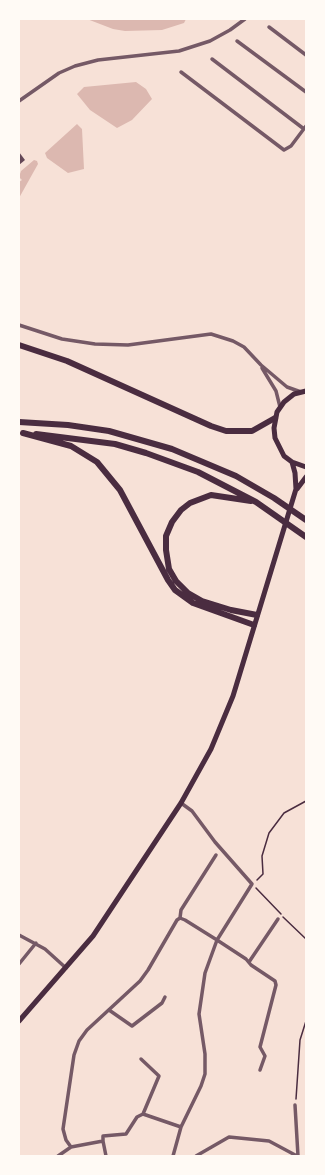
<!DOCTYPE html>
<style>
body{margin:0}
#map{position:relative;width:325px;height:1175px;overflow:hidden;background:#f7e1d7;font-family:Figtree,sans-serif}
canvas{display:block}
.frame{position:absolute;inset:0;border:20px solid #fffaf5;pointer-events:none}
</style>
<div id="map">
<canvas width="325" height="1175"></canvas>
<div class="frame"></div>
</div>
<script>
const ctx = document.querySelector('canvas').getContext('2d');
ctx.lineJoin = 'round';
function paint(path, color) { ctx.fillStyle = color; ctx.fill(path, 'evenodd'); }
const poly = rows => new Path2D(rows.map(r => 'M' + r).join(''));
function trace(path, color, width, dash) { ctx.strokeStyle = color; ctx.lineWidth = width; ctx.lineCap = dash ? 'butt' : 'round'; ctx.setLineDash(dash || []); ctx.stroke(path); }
paint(poly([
 [87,19,186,19,184,23,162,30,125,31,113,29],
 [136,82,146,89,152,99,132,120,117,128,90,110,77,94,84,87],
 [77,124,82,129,84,169,68,173,47,158,45,153],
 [34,160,37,161,38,164,19,198,19,182,22,180,19,177,21,171]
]), '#dcb8b0');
paint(poly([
 [19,152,25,160,19,165]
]), '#644757');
trace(poly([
 [257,880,263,874,262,856,269,833,284,813,306,801],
 [256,888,281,914],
 [283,917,306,939],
 [296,1099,300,1040,306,1021]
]), '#4a2c40', 1.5);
trace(poly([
 [269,27,306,55],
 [237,41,306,92],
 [212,59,304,129],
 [181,72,284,150,291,146,306,126],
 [19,101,59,73,75,66,98,60,179,51,210,41,230,30,245,19],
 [19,325,62,339,95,344,128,345,211,334,233,341,244,347,261,365,287,387,301,392],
 [262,368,276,391,280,407],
 [180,918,181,910,216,855],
 [19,935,45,949,66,968],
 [249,962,278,919],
 [19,964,36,943],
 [109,1010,132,1026,162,1003,165,997],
 [141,1059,159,1076,143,1114],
 [295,1105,298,1156],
 [181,1127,143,1114,137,1117,126,1134,103,1136,103,1141,71,1147,66,1140,63,1129,74,1055,79,1041,87,1030,140,981,148,970,177,920,180,918,185,920,217,940,246,959,251,965,275,981,276,985,260,1047,265,1056,260,1070],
 [103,1141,106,1156],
 [58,1156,71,1147],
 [173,1156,181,1127,201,1086,205,1074,205,1054,199,1014,205,973,217,940,252,884,215,842,192,811,181,803],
 [196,1156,229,1137,269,1141,297,1156]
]), '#755966', 3.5);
trace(poly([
 [306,391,294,394,284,402,277,412,274,428,275,438,284,456,292,462,306,467],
 [297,489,306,477],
 [19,1021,93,936,181,803,211,749,233,696,296,489,295,473,292,462]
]), '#4a2c40', 5);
trace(poly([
 [19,345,67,361,211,426,226,431,252,431,275,418],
 [19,422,68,425,109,431,172,449,236,476,274,498,306,520],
 [23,433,71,446,97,462,120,490,168,580,175,590,193,603,254,625],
 [36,434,115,444,146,453,198,472,256,502,306,537],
 [251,501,211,495,190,503,181,510,172,522,166,536,166,550,169,569,176,581,188,593,202,601,231,610,257,615]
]), '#4a2c40', 6);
</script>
